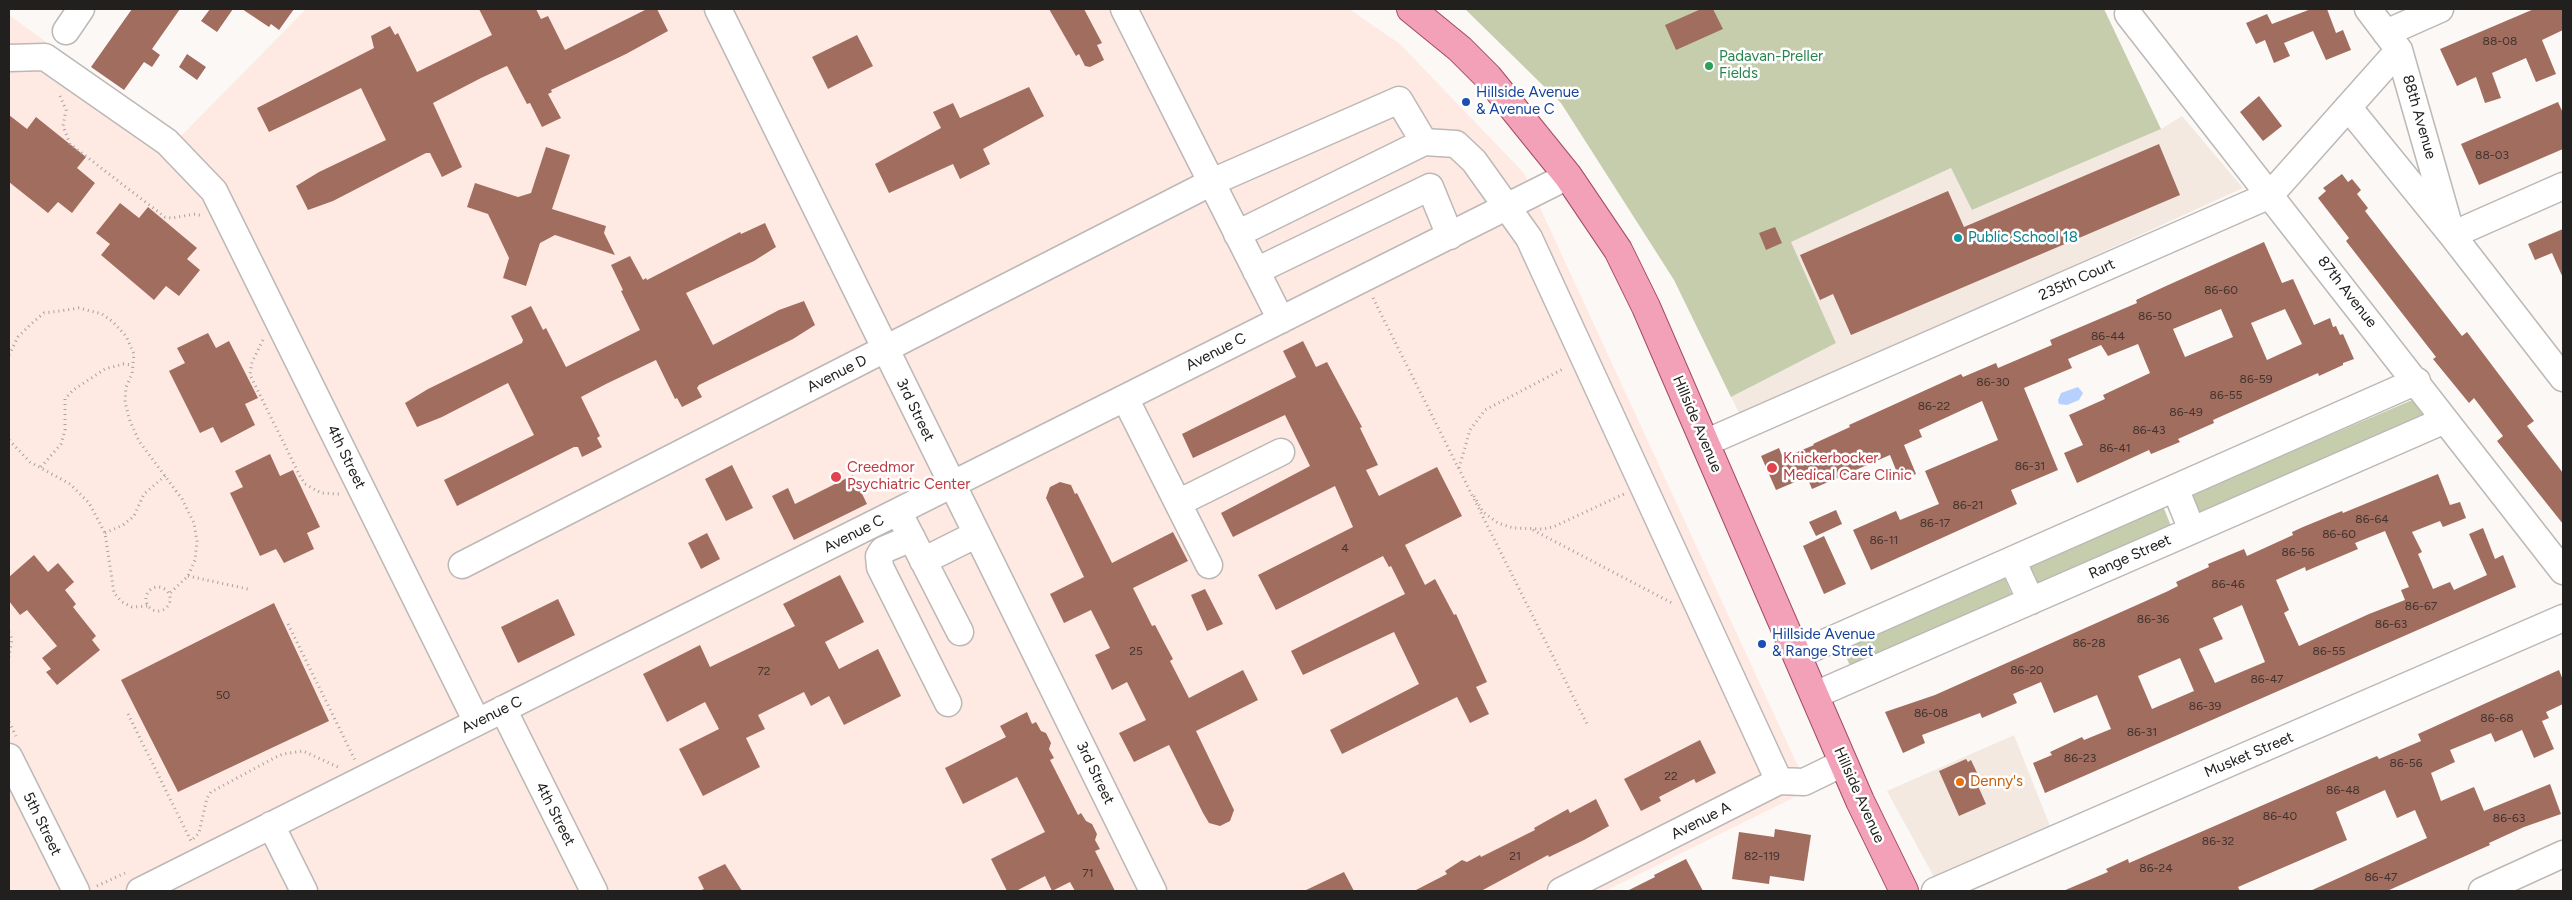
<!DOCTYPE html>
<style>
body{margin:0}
#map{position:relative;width:2572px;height:900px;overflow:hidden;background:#fcf8f5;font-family:Figtree,sans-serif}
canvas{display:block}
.frame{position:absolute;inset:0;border:10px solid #21201f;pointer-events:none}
</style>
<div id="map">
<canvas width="2572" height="900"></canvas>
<div class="frame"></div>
</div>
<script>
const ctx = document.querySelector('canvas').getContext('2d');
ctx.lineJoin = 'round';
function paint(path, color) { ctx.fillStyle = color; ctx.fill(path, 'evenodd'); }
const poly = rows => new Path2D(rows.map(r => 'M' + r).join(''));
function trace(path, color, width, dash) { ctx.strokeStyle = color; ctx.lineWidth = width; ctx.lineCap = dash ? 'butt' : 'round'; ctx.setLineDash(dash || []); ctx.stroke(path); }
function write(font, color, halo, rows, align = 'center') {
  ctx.font = font + ' Figtree,sans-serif'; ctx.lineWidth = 5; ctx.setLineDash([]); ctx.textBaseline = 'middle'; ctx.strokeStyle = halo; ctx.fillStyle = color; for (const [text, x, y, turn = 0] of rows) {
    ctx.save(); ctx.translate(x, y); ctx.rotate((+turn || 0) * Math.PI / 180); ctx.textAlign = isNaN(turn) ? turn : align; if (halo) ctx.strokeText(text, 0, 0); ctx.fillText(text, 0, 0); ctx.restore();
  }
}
paint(poly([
 [2182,116,2243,188,1741,417,1731,397,1836,343,1790,242,1951,168,1973,210,2161,129],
 [2014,735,2050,826,1934,877,1887,791]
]), '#f4e9e1');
paint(poly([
 [306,9,1349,9,1400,44,1524,173,1809,790,1605,891,9,891,9,15,179,138]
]), '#feeae3');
paint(poly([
 [1465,9,2104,9,2161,129,1972,210,1951,168,1791,242,1836,343,1731,397,1674,280,1561,103],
 [2417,398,2429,415,2195,516,2187,496],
 [2163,506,2171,526,2035,586,2026,566],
 [2003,574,2012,595,1850,666,1841,644]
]), '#c5cdad');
paint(poly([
 [2078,387,2083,393,2079,400,2067,405,2059,404,2058,400,2061,393]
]), '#b6d0ff');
paint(poly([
 [132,9,180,9,152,49,160,55,152,67,144,62,124,90,91,67],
 [210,9,233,9,217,32,201,21],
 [242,9,294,9,279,30,271,24,269,27],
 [479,9,536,9,541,19,548,16,565,50,647,9,657,9,668,31,626,54,551,90,552,92,548,94,561,118,542,127,530,103,527,104,507,66,481,78,433,103,462,167,442,177,430,153,426,153,333,201,308,210,296,186,319,172,386,140,361,88,269,132,257,108,374,48,371,36,390,26,395,35,398,33,417,72,492,35],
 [1049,9,1084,9,1102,43,1097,45,1104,60,1090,67,1085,66,1079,54,1076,56],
 [1701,9,1713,9,1723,29,1676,50,1665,25],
 [2311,9,2327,9,2336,33,2343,30,2351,50,2326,60,2313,31,2284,43,2290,56,2274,63,2265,40,2256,44,2246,23,2267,14,2272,24],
 [2534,9,2563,9,2563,30,2542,40,2556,74,2536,82,2526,58,2492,73,2501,98,2485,103,2476,77,2457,86,2440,49],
 [857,35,873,66,828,89,812,57],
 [187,54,206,67,197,80,179,67],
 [1029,87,1044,116,983,149,990,164,960,179,953,164,889,193,875,164,941,128,933,112,953,103,960,118],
 [2259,96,2282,126,2263,141,2240,112],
 [2558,102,2563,113,2563,149,2479,185,2461,144],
 [9,115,27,129,36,117,86,157,77,168,95,183,72,213,58,202,48,213,9,182],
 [2159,144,2180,195,1851,335,1833,294,1820,300,1800,255,1948,191,1964,227],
 [546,147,570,155,552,209,606,226,604,233,615,255,555,235,540,243,526,286,503,278,509,258,488,214,467,207,475,183,518,197,531,193],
 [2342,174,2348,182,2352,179,2361,190,2357,194,2368,208,2365,211,2462,336,2467,332,2534,421,2527,426,2563,473,2563,524,2497,441,2503,436,2474,398,2469,403,2433,359,2436,357,2346,241,2349,238,2318,198,2326,191,2323,188],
 [120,203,139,218,148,207,197,248,187,259,200,270,179,296,166,286,154,300,101,255,110,244,96,233],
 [765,223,776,247,754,261,686,293,713,345,779,310,804,301,815,325,793,339,699,385,697,388,702,397,682,407,677,398,675,399,656,360,606,384,581,397,600,436,597,438,602,447,582,457,578,447,574,447,457,506,444,480,534,435,508,383,442,417,417,427,405,403,428,389,522,343,523,340,511,316,531,306,543,330,546,328,566,367,640,330,621,291,623,290,611,265,630,256,643,280,646,278,647,280,740,232,741,234],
 [1775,227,1782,243,1766,250,1759,233],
 [2563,229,2563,278,2552,253,2535,260,2528,244],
 [2264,242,2282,283,2293,279,2314,325,2330,318,2333,327,2336,326,2340,335,2343,334,2354,359,2343,363,2343,365,2319,376,2318,373,2213,420,2214,423,2178,439,2180,442,2151,454,2149,450,2077,483,2064,453,2083,445,2069,415,2105,399,2103,395,2150,373,2138,344,2108,356,2101,345,2068,359,2072,368,2024,388,2058,470,2011,490,2017,504,1871,570,1853,530,1896,511,1900,520,1939,504,1925,471,1998,440,1982,401,1919,430,1922,437,1904,445,1916,474,1900,480,1890,455,1812,489,1807,477,1776,490,1761,456,1779,448,1783,458,1814,445,1813,444,1850,427,1849,425,1961,374,1963,377,1996,363,1998,368,2052,345,2050,340,2137,303,2136,300,2166,286],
 [2221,309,2233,337,2185,357,2173,329],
 [2285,309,2302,344,2267,360,2251,323],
 [208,333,216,348,229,341,258,398,245,404,255,425,221,443,213,427,200,433,169,371,185,363,177,348],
 [1303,341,1316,367,1327,362,1362,427,1360,428,1378,465,1366,470,1379,496,1437,467,1462,516,1405,545,1425,585,1435,579,1454,615,1456,614,1487,682,1476,687,1489,714,1470,723,1457,697,1342,754,1330,730,1419,684,1394,632,1303,675,1291,651,1405,594,1391,566,1389,567,1383,556,1276,610,1258,575,1353,527,1335,486,1233,537,1221,513,1310,466,1285,415,1193,458,1182,434,1296,377,1283,351],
 [270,454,280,476,293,470,320,527,307,533,314,549,284,563,276,549,260,556,230,493,243,487,235,471],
 [732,465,753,508,726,521,705,479],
 [2438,474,2450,505,2460,502,2466,518,2443,527,2440,521,2412,532,2422,552,2418,554,2433,589,2450,582,2454,590,2487,575,2469,534,2483,528,2495,559,2503,555,2516,587,2045,793,2033,763,2052,755,2050,752,2082,737,2084,740,2111,729,2097,695,2054,713,2041,682,2013,694,2017,703,1982,718,1980,713,1922,735,1925,743,1903,753,1885,712,1935,695,2166,592,2178,586,2176,582,2209,567,2208,564,2227,556,2244,549,2247,556,2293,535,2292,532,2303,527,2342,511,2343,513],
 [2385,531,2409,587,2401,590,2405,600,2369,614,2299,646,2284,613,2289,610,2276,580,2305,567,2306,571,2358,549,2355,543],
 [2242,605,2265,662,2215,683,2199,649,2223,639,2213,618],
 [2180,658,2194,691,2152,709,2138,676],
 [853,475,867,504,794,540,772,496,788,488,795,504],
 [1060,482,1071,485,1075,494,1077,493,1112,563,1173,532,1188,561,1133,588,1152,626,1155,625,1166,646,1173,659,1170,661,1189,698,1243,670,1258,700,1196,731,1234,810,1230,821,1220,826,1209,823,1203,813,1169,745,1134,762,1119,733,1146,720,1127,682,1112,690,1095,655,1110,648,1091,610,1064,623,1050,594,1084,577,1046,498,1050,487],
 [1836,510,1842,524,1816,536,1809,522],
 [707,533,720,559,701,569,688,543],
 [1824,536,1846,584,1824,594,1803,546],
 [34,555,48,572,58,563,74,582,65,590,76,604,73,607,96,636,92,640,100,650,57,685,46,672,51,669,42,658,57,646,27,610,20,615,9,601,9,577],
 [840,575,864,622,825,642,839,669,878,649,901,696,844,725,829,696,811,706,804,692,758,715,765,729,746,738,760,767,703,796,679,749,719,729,705,702,667,722,643,674,700,645,710,667,795,626,783,604],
 [1205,589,1223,624,1207,631,1191,595],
 [558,599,575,635,518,663,501,627],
 [274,603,329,721,178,792,121,680],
 [2559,670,2563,680,2563,704,2546,712,2549,718,2542,721,2554,749,2534,758,2522,730,2495,742,2491,733,2450,750,2455,762,2431,773,2441,801,2474,787,2484,811,2550,784,2561,814,2524,827,2489,843,2490,845,2387,891,2310,891,2427,838,2415,810,2397,818,2385,790,2336,812,2347,840,2238,887,2240,891,2063,891,2108,872,2106,869,2128,859,2129,863,2358,764,2377,756,2379,759,2421,741,2418,734],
 [1027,712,1032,724,1036,722,1041,731,1046,733,1051,743,1049,749,1054,758,1050,760,1078,815,1081,813,1086,821,1092,824,1097,834,1095,840,1100,849,1095,851,1115,891,1075,891,1070,882,1052,891,1045,876,1016,891,1007,891,991,859,1045,832,1017,777,963,804,945,768,1006,737,1000,726],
 [1700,740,1716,773,1696,783,1694,779,1659,797,1661,801,1641,811,1624,779],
 [1966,759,1968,762,1971,760,1978,775,1974,777,1986,804,1959,816,1939,771],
 [1596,799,1609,826,1584,840,1549,857,1548,855,1481,891,1414,891,1447,874,1445,871,1462,860,1467,862,1480,855,1481,857,1535,830,1534,828,1550,819,1568,809,1570,813],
 [1775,829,1811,835,1804,881,1770,876,1769,884,1732,879,1739,832,1774,837],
 [1686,859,1703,891,1627,891,1655,877,1654,875],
 [725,864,742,891,699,891,704,889,698,877],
 [1344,872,1354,891,1304,891]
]), '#a16d5f');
const minor = poly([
 [718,9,1153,891],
 [1124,9,1281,320],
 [2368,9,2399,50,2449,225],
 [2128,14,2563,571],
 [66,31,81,9],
 [2386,33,2440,9],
 [9,58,45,57,167,142,214,191,477,722],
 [2348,107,2452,235,2563,378],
 [1237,234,1424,142,1456,144,1474,161,1529,238,1779,781],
 [2452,235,2563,186],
 [1256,271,1430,187,1450,236],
 [1125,398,1209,565],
 [1705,443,2270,195,2399,50],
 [2175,488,2192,530],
 [1178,503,1281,452],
 [904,523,960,632],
 [912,538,883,550,879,556,880,567,948,703],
 [2012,560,2031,601],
 [923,561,977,534],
 [462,565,1212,182,1399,100,1424,142],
 [1797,655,2417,381],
 [1815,695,2445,420],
 [503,709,594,891],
 [9,757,76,891],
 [271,825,304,891],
 [140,891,1568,176],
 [1561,891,1779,781,1804,782,1843,763],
 [1935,891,2563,618],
 [2482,891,2563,854]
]);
const major = poly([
 [1411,9,1460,49,1488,77,1568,176,1618,250,1646,307,1860,801,1904,891]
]);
trace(minor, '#bcb8b6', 29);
trace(major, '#a44b65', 30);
trace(poly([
 [60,96,66,110,63,126,70,144,165,217,172,218,195,214,203,216],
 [1373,298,1587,724],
 [263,340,252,362,250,375,300,476,305,484,321,493,339,494],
 [9,355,18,337,30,325,44,313,60,311,79,308,102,314,113,322,126,336,134,354,132,374,126,387,125,402,130,421,139,441,182,499,194,523,197,541,195,560,188,576,169,594],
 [9,440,30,462,70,484,89,503,105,533,114,593,122,602,132,607,148,606],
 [41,467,61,444,65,430,65,399,73,390,105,369,123,364,133,365],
 [1459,468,1470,430,1485,410,1565,368],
 [1474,496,1483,512,1498,523,1513,528,1543,529,1553,527,1624,494],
 [1533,530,1672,603],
 [105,533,123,525,134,516,144,494,166,475],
 [188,576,248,589],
 '146 599a12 12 0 1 1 24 0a12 12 0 1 1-24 0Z',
 [288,624,355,760],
 [9,632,12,639,9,657],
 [128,714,191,841,199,833,207,798,211,792,274,758,283,754,303,751,338,767],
 [9,722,16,736],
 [97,886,125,873]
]), '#a4a19f', 3, [1, 4]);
trace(minor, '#fff', 26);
trace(major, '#f2a1b9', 28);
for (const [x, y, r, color] of [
 [1709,66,5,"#2e9e5b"],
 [1466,102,5,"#1a4fb4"],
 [1958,238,5,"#0f9aa8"],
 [1772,468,6,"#e0444e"],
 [836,477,6,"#e0444e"],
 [1762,644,5,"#1a4fb4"],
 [1960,782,5,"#e8710a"]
]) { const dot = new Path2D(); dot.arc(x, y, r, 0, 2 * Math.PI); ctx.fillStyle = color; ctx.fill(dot); trace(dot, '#fff', 2); }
write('12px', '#41332f', null, [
 ["88-08",2500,41],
 ["88-03",2492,155],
 ["86-60",2221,290],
 ["86-50",2155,316],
 ["86-44",2108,336],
 ["86-59",2256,379],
 ["86-30",1993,382],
 ["86-55",2226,395],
 ["86-22",1934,406],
 ["86-49",2186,412],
 ["86-43",2149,430],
 ["86-41",2115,448],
 ["86-31",2030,466],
 ["86-21",1968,505],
 ["86-64",2372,519],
 ["86-17",1935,523],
 ["86-60",2339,534],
 ["86-11",1884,540],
 ["4",1345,548],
 ["86-56",2298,552],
 ["86-46",2228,584],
 ["86-67",2421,606],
 ["86-36",2153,619],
 ["86-63",2391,624],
 ["86-28",2089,643],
 ["25",1136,651],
 ["86-55",2329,651],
 ["86-20",2027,670],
 ["72",764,671],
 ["86-47",2267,679],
 ["50",223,695],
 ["86-39",2205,706],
 ["86-08",1931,713],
 ["86-68",2497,718],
 ["86-31",2142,732],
 ["86-23",2080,758],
 ["86-56",2406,763],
 ["22",1671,776],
 ["86-48",2343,790],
 ["86-40",2280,816],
 ["86-63",2509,818],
 ["86-32",2218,841],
 ["21",1515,856],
 ["82-119",1762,856],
 ["86-24",2156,868],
 ["71",1088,873],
 ["86-47",2381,877]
]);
write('15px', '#27864d', '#fff', [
 ["Padavan-Preller",1719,57],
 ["Fields",1719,74]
], 'left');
write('15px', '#164399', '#fff', [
 ["Hillside Avenue",1476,93],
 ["& Avenue C",1476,110],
 ["Hillside Avenue",1772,635],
 ["& Range Street",1772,652]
], 'left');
write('15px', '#21201f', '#fff', [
 ["88th Avenue",2419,117,74],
 ["235th Court",2077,280,-24],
 ["87th Avenue",2347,292,52],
 ["Avenue C",1216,352,-27],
 ["Avenue D",837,374,-27],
 ["3rd Street",915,410,64],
 ["Hillside Avenue",1697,424,67],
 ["4th Street",346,457,64],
 ["Avenue C",854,534,-27],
 ["Range Street",2130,557,-24],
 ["Avenue C",492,715,-26],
 ["Musket Street",2249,755,-23],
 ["3rd Street",1095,773,64],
 ["Hillside Avenue",1859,795,66],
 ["4th Street",555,814,63],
 ["Avenue A",1701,821,-27],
 ["5th Street",42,824,64]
]);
write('15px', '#0d838f', '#fff', [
 ["Public School 18",1968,238]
], 'left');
write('15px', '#be3a42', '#fff', [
 ["Knickerbocker",1783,459],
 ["Medical Care Clinic",1783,476],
 ["Creedmor",847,468],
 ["Psychiatric Center",847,485]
], 'left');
write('15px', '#c56008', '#fff', [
 ["Denny's",1970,782]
], 'left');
</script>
